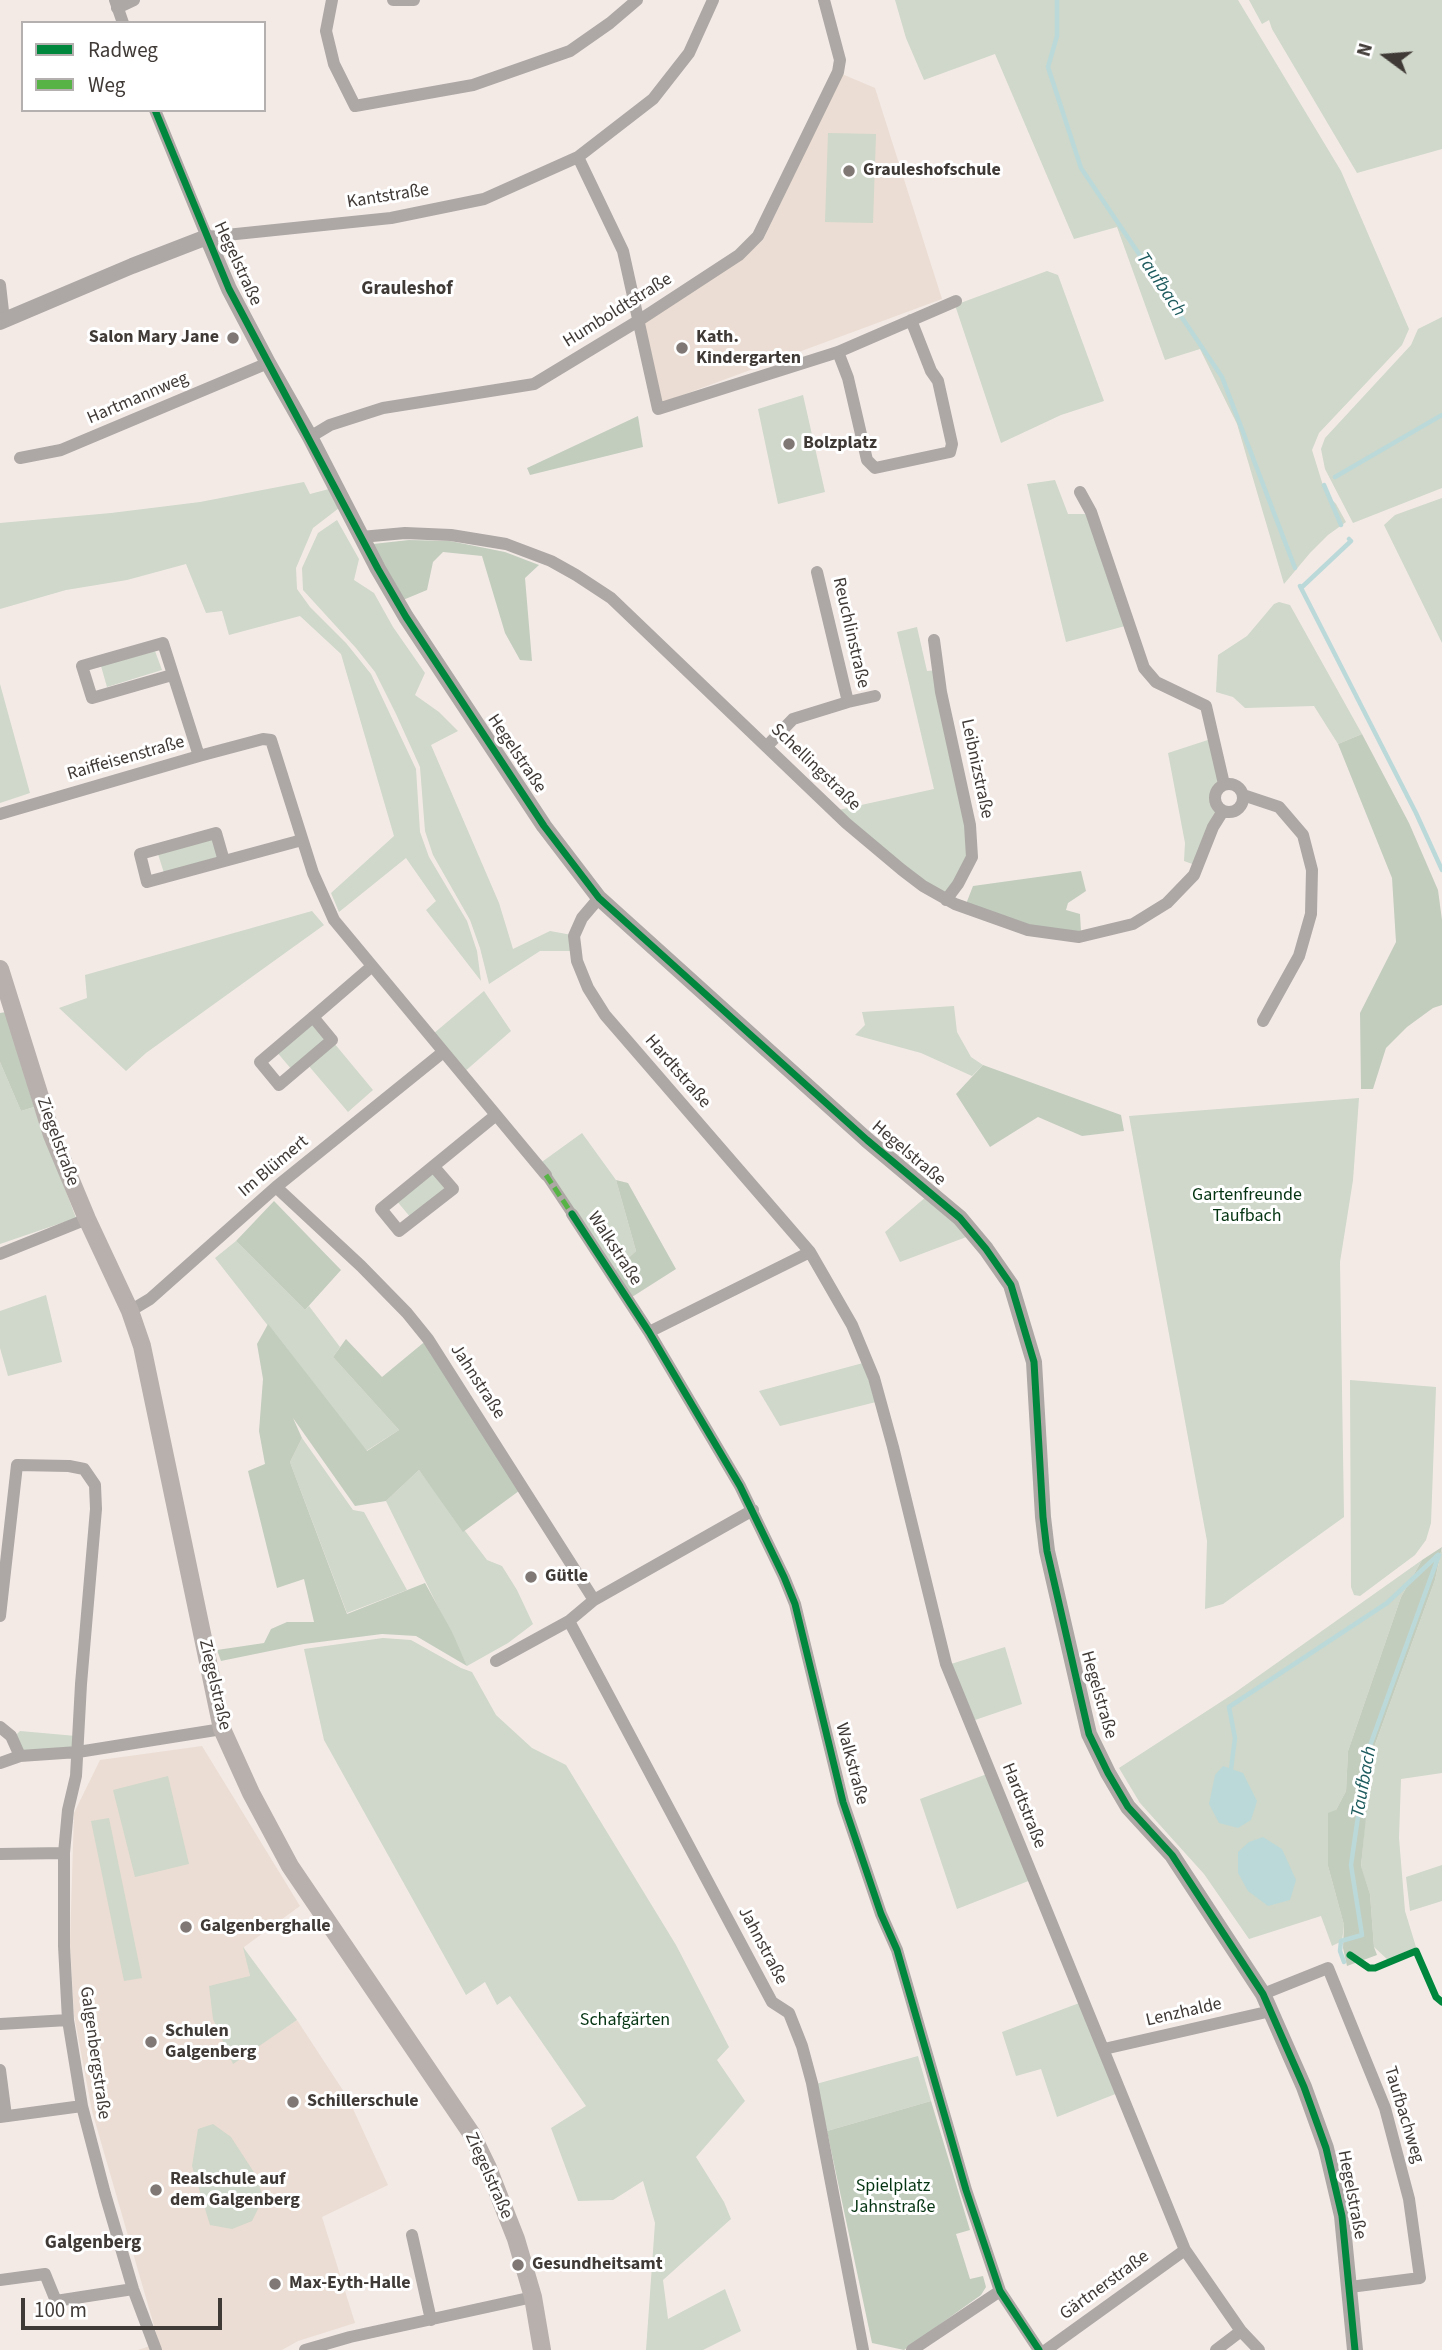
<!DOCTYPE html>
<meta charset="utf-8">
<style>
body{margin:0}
#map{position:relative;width:1442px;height:2350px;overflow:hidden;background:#f3eae6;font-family:"Source Sans 3",sans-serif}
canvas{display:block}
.legend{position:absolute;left:21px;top:21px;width:245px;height:91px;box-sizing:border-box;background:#fff;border:2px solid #b3b0af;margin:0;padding:9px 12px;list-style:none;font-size:21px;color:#403a37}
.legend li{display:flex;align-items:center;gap:14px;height:35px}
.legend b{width:35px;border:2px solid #b3b0af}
.north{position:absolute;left:1351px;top:21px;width:70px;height:70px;-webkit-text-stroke:5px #fff;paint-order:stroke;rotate:286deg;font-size:19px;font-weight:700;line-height:28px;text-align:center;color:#403a37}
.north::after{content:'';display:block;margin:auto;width:24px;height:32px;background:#403a37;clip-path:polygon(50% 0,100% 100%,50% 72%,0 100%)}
.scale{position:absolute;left:21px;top:2298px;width:201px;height:32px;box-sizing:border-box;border:4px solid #403a37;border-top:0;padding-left:9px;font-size:21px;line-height:24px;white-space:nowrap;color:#403a37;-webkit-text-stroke:5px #fff;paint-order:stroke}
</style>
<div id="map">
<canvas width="1442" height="2350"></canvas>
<ul class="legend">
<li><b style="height:9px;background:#00873e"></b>Radweg</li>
<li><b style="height:9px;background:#57b346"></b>Weg</li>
</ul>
<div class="north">N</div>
<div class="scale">100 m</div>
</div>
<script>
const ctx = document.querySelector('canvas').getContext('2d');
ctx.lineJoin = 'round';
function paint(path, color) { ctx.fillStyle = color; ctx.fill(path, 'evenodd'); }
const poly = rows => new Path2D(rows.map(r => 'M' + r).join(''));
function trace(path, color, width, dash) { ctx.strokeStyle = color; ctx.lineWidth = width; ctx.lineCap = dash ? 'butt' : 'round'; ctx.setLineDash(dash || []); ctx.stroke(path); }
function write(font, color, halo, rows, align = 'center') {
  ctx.font = font + ' "Source Sans 3",sans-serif'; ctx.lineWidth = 6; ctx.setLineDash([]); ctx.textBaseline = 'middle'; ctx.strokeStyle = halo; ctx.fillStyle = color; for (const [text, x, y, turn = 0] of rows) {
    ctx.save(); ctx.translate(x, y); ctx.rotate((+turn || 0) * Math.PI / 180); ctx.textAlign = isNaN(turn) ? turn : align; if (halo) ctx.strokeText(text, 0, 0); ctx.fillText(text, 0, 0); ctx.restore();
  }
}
paint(poly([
 [842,74,875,88,942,299,661,403,644,323,742,259,763,240],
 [202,1746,300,1906,244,1947,250,1976,233,2063,297,2020,348,2098,388,2185,322,2217,355,2323,298,2341,282,2350,138,2350,159,2343,92,2111,74,2015,70,1943,74,1813,100,1760]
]), '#ebddd3');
paint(poly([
 [895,0,1238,0,1341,171,1409,329,1402,345,1319,433,1312,450,1325,492,1336,504,1346,522,1328,535,1310,553,1284,584,1237,424,1200,349,1165,360,1117,227,1074,239,995,54,924,80,906,38],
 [1249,0,1442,0,1442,149,1357,173,1272,29,1269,20,1262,24],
 [828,133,876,134,873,223,825,222],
 [1047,271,1058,275,1104,401,1061,415,1001,443,955,305],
 [1442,317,1442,488,1353,523,1325,469,1321,449,1325,438,1411,345,1418,329],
 [803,395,825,492,778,504,758,409],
 [1055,480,1068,514,1088,514,1125,626,1066,642,1027,484],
 [304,482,310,494,329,489,339,508,313,528,296,568,297,589,310,607,346,643,371,674,416,769,420,832,429,857,467,921,477,951,481,981,426,910,436,901,406,858,339,912,331,893,394,836,341,654,300,616,229,635,222,611,206,613,186,564,127,580,66,590,0,609,0,523,111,513,200,502],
 [1442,498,1442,643,1384,525,1395,515],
 [337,520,359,559,354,580,374,593,393,627,425,673,415,695,439,712,458,731,431,745,499,903,513,949,550,931,572,935,571,951,540,951,489,984,480,948,470,920,433,855,425,831,420,767,396,714,375,672,356,648,303,590,302,568,318,533],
 [1279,602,1290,605,1362,734,1338,744,1314,706,1245,708,1233,697,1216,692,1218,655,1247,636,1274,604],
 [917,627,927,671,938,670,972,857,946,900,834,811,934,789,897,632],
 [155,651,162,670,107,687,101,666],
 [0,684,30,793,0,803],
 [1211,739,1220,782,1213,789,1212,803,1218,812,1195,865,1184,861,1185,843,1168,753],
 [212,838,218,857,164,873,158,854],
 [312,911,324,925,146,1053,126,1071,59,1008,87,998,85,975],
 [484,991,511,1031,463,1073,433,1034],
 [954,1006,957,1032,971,1057,983,1065,972,1076,921,1053,855,1035,865,1025,862,1012],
 [312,1020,328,1039,292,1070,276,1051],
 [334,1043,373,1090,348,1112,308,1065],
 [0,1062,21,1111,34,1107,76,1218,0,1244],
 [1359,1098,1353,1180,1340,1262,1344,1517,1223,1604,1205,1609,1207,1541,1129,1116],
 [582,1133,616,1180,636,1251,613,1272,539,1164],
 [433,1171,449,1188,411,1218,396,1200],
 [927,1196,969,1236,900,1262,885,1232],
 [236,1241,305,1310,309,1306,340,1347,333,1357,399,1430,366,1451,215,1258],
 [46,1295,62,1362,8,1376,0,1348,0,1311],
 [863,1363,876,1402,780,1426,759,1391],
 [1350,1380,1436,1387,1431,1523,1426,1540,1415,1555,1360,1596,1354,1595,1351,1587],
 [302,1438,353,1510,364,1512,407,1590,347,1613,290,1462],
 [419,1470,487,1560,502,1566,517,1590,533,1624,508,1643,467,1666,386,1501],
 [1442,1548,1442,1773,1401,1779,1399,1838,1405,1911,1416,1947,1388,1960,1374,1947,1370,1894,1361,1867,1367,1800,1373,1750,1435,1580],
 [1422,1560,1401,1597,1348,1751,1346,1791,1336,1810,1328,1866,1344,1925,1342,1941,1332,1946,1321,1916,1249,1939,1204,1874,1140,1803,1119,1768,1233,1694],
 [383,1638,411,1640,461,1668,472,1672,496,1715,532,1748,566,1765,676,1945,729,2047,717,2060,745,2101,696,2157,724,2202,731,2219,663,2280,668,2319,725,2289,741,2331,703,2350,646,2350,655,2223,643,2181,613,2200,578,2201,551,2128,586,2106,510,1996,497,2005,485,1982,466,1995,324,1740,304,1649],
 [1005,1647,1022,1704,975,1720,951,1664],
 [20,1731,76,1736,75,1750,22,1753,14,1737],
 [987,1774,1031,1880,957,1909,920,1799],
 [168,1776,189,1864,135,1877,113,1790],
 [109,1818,142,1978,124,1981,91,1821],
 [1442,1865,1442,1901,1410,1911,1406,1877],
 [243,1947,297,2020,233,2064,213,2019,209,1986,250,1976],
 [1082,2002,1118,2093,1057,2117,1041,2069,1016,2076,1002,2032],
 [918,2056,931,2101,827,2131,816,2084],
 [213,2124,231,2137,257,2177,263,2199,252,2221,232,2229,210,2225,192,2166,198,2129]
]), '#cfd8ca');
paint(poly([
 [638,416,643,447,530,475,527,468],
 [409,540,450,541,505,552,539,565,525,578,532,661,520,660,505,633,482,556,443,552,433,562,427,590,403,600,373,544],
 [1362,734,1409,823,1438,890,1442,920,1442,1005,1433,1008,1407,1027,1386,1048,1373,1089,1361,1089,1360,1013,1396,942,1392,878,1338,744],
 [1081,871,1086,891,1068,903,1066,910,1080,914,1081,932,1031,927,966,904,973,886],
 [6,1012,34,1107,21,1111,0,1062,0,1013],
 [983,1065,1121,1115,1124,1131,1082,1136,1038,1117,990,1147,956,1094],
 [616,1180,628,1183,676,1269,632,1297,613,1272,636,1251],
 [274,1201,341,1270,305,1310,236,1241],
 [268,1324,367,1451,399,1430,333,1357,346,1339,382,1377,428,1339,523,1488,463,1532,419,1470,386,1501,355,1506,293,1418,302,1438,290,1462,347,1614,425,1583,452,1632,467,1666,416,1636,382,1634,304,1644,221,1661,217,1650,264,1643,271,1629,287,1622,314,1622,304,1579,277,1588,248,1471,265,1464,259,1431,263,1379,257,1344],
 [1442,1547,1435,1580,1373,1750,1361,1866,1370,1894,1374,1947,1377,1955,1347,1966,1343,1948,1344,1925,1328,1866,1328,1813,1336,1810,1346,1791,1348,1751,1401,1597,1422,1560],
 [931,2101,970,2230,956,2234,970,2279,983,2276,986,2287,981,2295,904,2350,872,2343,827,2131]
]), '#c2cdbe');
paint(poly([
 [1223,1766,1243,1773,1257,1801,1251,1820,1238,1828,1219,1823,1209,1804,1215,1775],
 [1263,1837,1282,1849,1296,1880,1290,1900,1268,1906,1248,1891,1238,1873,1238,1852,1249,1842]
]), '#bcd9d9');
trace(poly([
 [1057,0,1057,36,1048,67,1081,168,1222,377,1295,568],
 [1335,477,1442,415],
 [1324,485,1341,525],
 [1300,586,1416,813,1442,870],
 [1301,588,1351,541,1349,539],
 [1231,1769,1235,1738,1229,1707,1387,1603,1438,1555],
 [1344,1962,1340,1951,1341,1941,1362,1935,1351,1865,1367,1754,1439,1555]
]), '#bcd9d9', 4.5);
trace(poly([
 [546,1175,572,1214]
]), '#ada8a5', 10);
trace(poly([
 [115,0,123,23],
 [332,0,326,31,334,64,355,106,473,85,570,51,610,23,637,0],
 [393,0,414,0],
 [117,8,134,0],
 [155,110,207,237,391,218,484,199,578,157,653,99,689,53,713,0],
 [578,157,623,251,658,409,838,352,956,301],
 [0,285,4,320],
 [838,352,848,378,867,460,875,468,950,452,952,444,938,381,931,371,911,320],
 [310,437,330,425,383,408,534,384,638,321,739,255,758,236,838,72,840,60,824,0],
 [20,458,61,450,268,363],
 [1080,492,1091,512,1144,668,1156,682,1206,706,1224,784],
 [361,537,405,533,451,535,506,544,551,561,576,575,611,598,846,823,902,870,923,886,955,904,1028,930,1079,937,1133,924,1167,903,1194,875,1213,827,1223,811],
 [817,572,848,702],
 [934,640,941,692,970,825,972,857,958,884,946,900],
 [172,675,92,698,82,666,163,643,199,756],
 [767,746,793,719,848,702,875,696],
 '1215 798a14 14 0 1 1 28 0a14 14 0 1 1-28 0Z',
 [1243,795,1279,807,1303,835,1312,870,1311,914,1299,956,1263,1021],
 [0,814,199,756,263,739,271,740,313,873,334,920,546,1175],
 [224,861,216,833,140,854,147,882,302,840],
 [599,898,582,918,574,936,577,961,588,988,605,1015,810,1252,852,1325,874,1378,893,1447,946,1664,1185,2250,1241,2331,1259,2350],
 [313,1017,332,1040,279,1085,260,1062,313,1017,371,967],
 [434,1167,453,1189,399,1231,381,1209,496,1115],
 [276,1187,361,1266,407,1313,428,1339,594,1600],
 [572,1214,649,1332,740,1486,784,1577,795,1604,843,1802,881,1914,897,1950,966,2190,1000,2291,1039,2350],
 [0,1254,87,1219],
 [130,1311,150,1299,276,1187,442,1053],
 [649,1332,810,1252],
 [753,1510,594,1600,569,1621,772,2002,789,2013,802,2046,812,2083,863,2350],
 [0,1616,17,1465,69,1466,84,1469,95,1485,96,1509,81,1684,76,1776,68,1810,64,1853,64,1946,68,2020,82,2106,105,2194,133,2289,156,2350],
 [496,1661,569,1621],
 [0,1727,11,1736,20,1756],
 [0,1763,20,1756,78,1752,222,1729],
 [0,1854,64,1853],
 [1263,1994,1328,1968,1385,2108,1409,2199,1420,2278,1350,2287],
 [0,2024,68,2020],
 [1104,2049,1271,2011],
 [0,2070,6,2116],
 [0,2117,82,2106],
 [412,2235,431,2320],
 [0,2280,45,2274,56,2301,133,2289],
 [305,2350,350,2337,533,2297],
 [912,2350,1000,2291],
 [1046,2350,1185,2250],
 [1216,2350,1241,2331]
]), '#ada8a5', 12);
trace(poly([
 [0,322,132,266,207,237,229,289,268,363,310,437,378,569,406,617,544,826,599,898,867,1140,960,1218,986,1249,1011,1285,1034,1362,1043,1517,1047,1551,1089,1734,1108,1773,1128,1807,1172,1855,1263,1994,1304,2087,1326,2148,1342,2216,1355,2350]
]), '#ada8a5', 16);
trace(poly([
 [0,969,52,1135,87,1219,130,1311,142,1346,222,1729,251,1793,290,1866,471,2133,488,2168,516,2239,533,2297,542,2350]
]), '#b8b0ac', 18);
trace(poly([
 [546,1175,572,1214]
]), '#57b346', 5, [10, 5]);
trace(poly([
 [155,110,229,289,378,569,406,617,544,826,599,898,867,1140,960,1218,986,1249,1011,1285,1034,1362,1043,1517,1047,1551,1089,1734,1108,1773,1128,1807,1172,1855,1263,1994,1304,2087,1326,2148,1342,2216,1355,2350],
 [572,1214,649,1332,740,1486,784,1577,795,1604,843,1802,881,1914,897,1950,966,2190,1000,2291,1039,2350],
 [1350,1955,1369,1968,1375,1968,1416,1951,1436,1997,1442,2002]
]), '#00873e', 7);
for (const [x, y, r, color] of [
 [849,171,7,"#7f7874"],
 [233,338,7,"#7f7874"],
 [682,348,7,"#7f7874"],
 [789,444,7,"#7f7874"],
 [531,1577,7,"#7f7874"],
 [186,1927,7,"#7f7874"],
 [151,2042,7,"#7f7874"],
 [293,2102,7,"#7f7874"],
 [156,2190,7,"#7f7874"],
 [518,2265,7,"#7f7874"],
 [275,2284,7,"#7f7874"]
]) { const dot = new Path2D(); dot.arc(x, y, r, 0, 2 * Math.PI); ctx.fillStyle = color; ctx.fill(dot); trace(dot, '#fff', 2.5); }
write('bold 18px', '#403a37', '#fff', [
 ["Grauleshofschule",863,171],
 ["Salon Mary Jane",219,338,"right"],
 ["Kath.",696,338],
 ["Kindergarten",696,359],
 ["Bolzplatz",803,444],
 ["Gütle",545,1577],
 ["Galgenberghalle",200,1927],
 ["Schulen",165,2032],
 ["Galgenberg",165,2053],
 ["Schillerschule",307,2102],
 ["Realschule auf",170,2180],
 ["dem Galgenberg",170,2201],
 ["Gesundheitsamt",532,2265],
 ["Max-Eyth-Halle",289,2284]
], 'left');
write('18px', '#403a37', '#fff', [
 ["Kantstraße",388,197,-9],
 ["Hegelstraße",237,264,65],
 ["Humboldtstraße",618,311,-32],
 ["Hartmannweg",138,399,-23],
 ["Reuchlinstraße",850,633,77],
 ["Hegelstraße",516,754,56],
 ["Raiffeisenstraße",126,759,-16],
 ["Schellingstraße",815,768,44],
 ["Leibnizstraße",976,769,78],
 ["Hardtstraße",677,1072,49],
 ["Ziegelstraße",57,1142,70],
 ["Hegelstraße",908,1154,40],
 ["Im Blümert",274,1167,-40],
 ["Walkstraße",614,1249,57],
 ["Jahnstraße",477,1382,57],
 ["Ziegelstraße",214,1685,77],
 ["Hegelstraße",1098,1695,74],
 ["Walkstraße",851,1764,75],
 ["Hardtstraße",1023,1806,68],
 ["Jahnstraße",762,1946,62],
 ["Lenzhalde",1184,2013,-13],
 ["Galgenbergstraße",94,2053,82],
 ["Taufbachweg",1403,2115,73],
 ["Ziegelstraße",488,2176,66],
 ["Hegelstraße",1351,2195,79],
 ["Gärtnerstraße",1105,2286,-36]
]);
write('18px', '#043412', '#fff', [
 ["Gartenfreunde",1247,1196],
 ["Taufbach",1247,1217],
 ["Schafgärten",625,2021],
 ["Spielplatz",893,2187],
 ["Jahnstraße",893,2208]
]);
write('italic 19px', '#1e5b5e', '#fff', [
 ["Taufbach",1160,285,56],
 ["Taufbach",1365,1782,-80]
]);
write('bold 19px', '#403a37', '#fff', [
 ["Grauleshof",407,290],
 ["Galgenberg",93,2244]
]);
</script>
